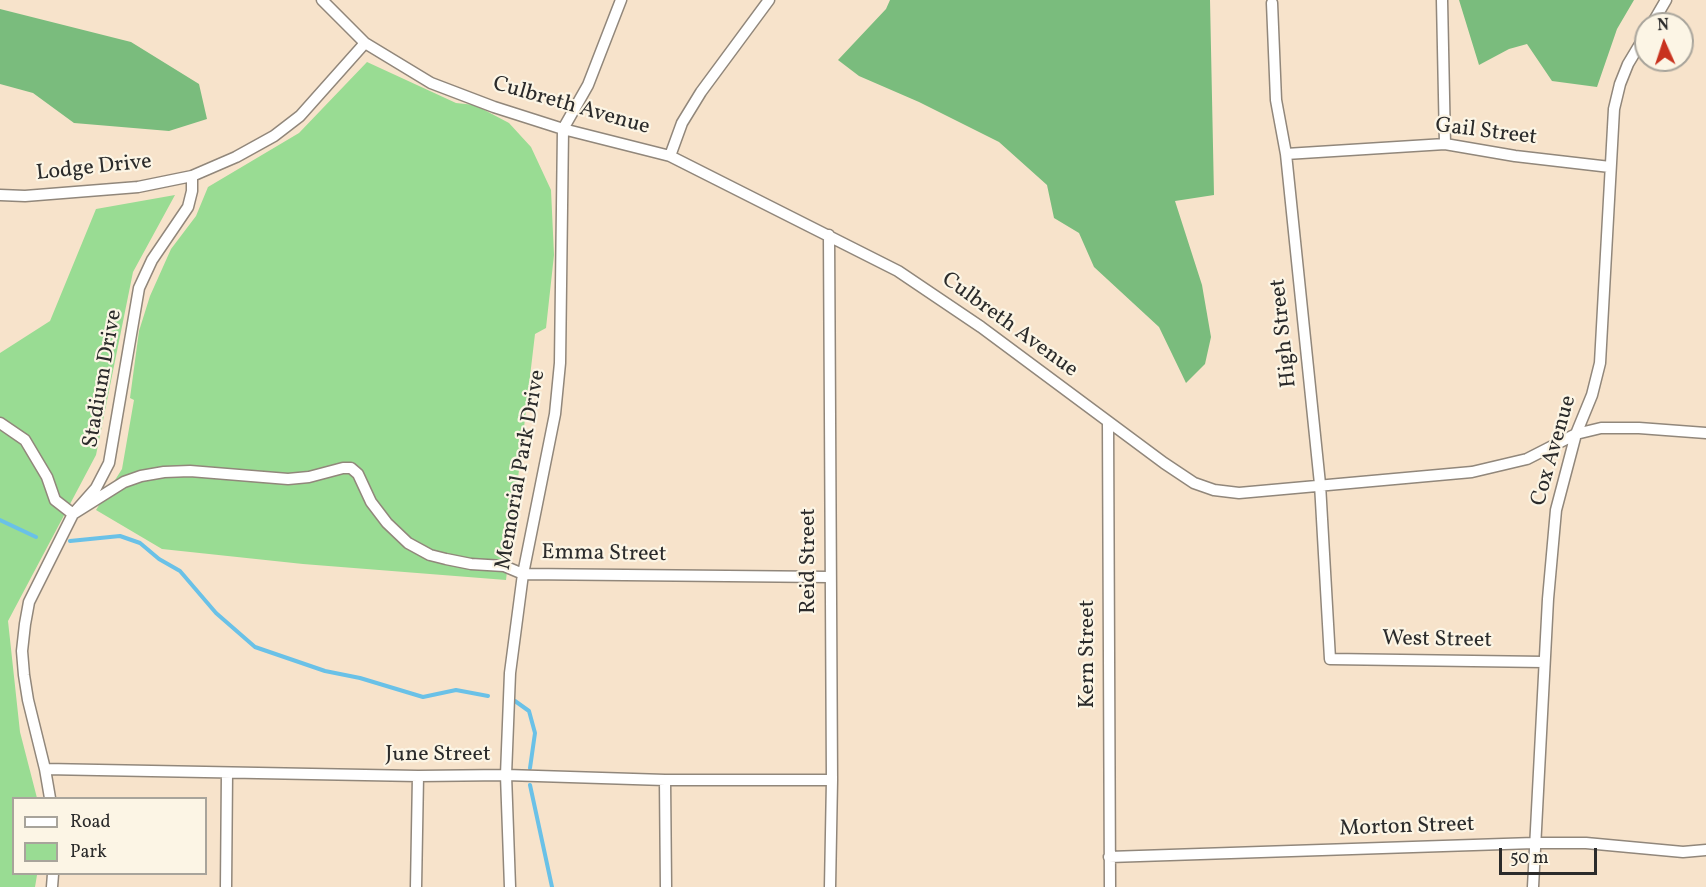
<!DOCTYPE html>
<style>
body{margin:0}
#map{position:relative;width:1706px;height:887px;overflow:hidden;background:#f7e3cb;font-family:Vollkorn,serif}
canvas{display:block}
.legend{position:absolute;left:12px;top:797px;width:195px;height:78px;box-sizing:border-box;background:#fcf5e5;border:2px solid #a8a49b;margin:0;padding:8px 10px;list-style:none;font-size:18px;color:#2b2b2b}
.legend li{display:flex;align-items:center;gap:12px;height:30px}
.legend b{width:30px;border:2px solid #a8a49b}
.north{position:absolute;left:1634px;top:12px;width:60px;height:60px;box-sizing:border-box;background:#fcf5e5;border:2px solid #a8a49b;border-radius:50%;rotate:357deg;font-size:16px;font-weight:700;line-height:24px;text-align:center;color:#2b2b2b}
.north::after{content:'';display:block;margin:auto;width:21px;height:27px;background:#c8321e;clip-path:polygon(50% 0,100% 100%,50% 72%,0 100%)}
.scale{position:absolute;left:1499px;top:848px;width:98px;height:27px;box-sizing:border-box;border:3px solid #2b2b2b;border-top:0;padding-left:8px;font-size:18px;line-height:21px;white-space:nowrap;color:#2b2b2b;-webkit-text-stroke:4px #fcf5e5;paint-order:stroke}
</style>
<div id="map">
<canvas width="1706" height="887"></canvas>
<ul class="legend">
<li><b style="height:8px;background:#fff"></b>Road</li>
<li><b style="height:16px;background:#99dc93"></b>Park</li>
</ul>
<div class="north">N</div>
<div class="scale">50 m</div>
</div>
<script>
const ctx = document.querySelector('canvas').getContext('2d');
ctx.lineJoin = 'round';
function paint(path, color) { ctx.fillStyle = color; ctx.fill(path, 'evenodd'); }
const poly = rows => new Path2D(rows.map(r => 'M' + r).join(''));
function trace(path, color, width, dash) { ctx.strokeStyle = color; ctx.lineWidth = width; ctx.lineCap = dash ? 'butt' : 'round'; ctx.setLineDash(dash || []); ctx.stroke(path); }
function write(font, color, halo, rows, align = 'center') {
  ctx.font = font + ' Vollkorn,serif'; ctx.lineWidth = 4.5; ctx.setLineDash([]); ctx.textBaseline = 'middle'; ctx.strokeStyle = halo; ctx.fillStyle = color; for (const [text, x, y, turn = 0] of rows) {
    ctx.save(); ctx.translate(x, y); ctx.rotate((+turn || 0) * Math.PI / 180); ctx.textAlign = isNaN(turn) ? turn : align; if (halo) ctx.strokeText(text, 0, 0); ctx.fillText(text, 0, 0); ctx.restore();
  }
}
paint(poly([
 [367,62,456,103,475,105,509,123,531,147,551,190,554,255,546,328,535,334,506,580,303,564,162,549,96,510,122,469,134,400,130,398,139,331,150,296,171,249,196,216,208,187,299,133],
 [175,195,133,272,96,455,8,621,20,732,37,798,14,798,14,874,37,874,37,875,35,887,0,887,0,353,50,321,96,209]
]), '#99dc93');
paint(poly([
 [890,0,1210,0,1214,195,1175,201,1202,285,1211,337,1205,364,1186,383,1159,327,1094,267,1079,233,1054,218,1047,185,999,142,919,102,859,76,838,60,886,9],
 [1459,0,1634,0,1617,29,1597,87,1552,81,1527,44,1509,49,1479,65],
 [0,9,131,42,199,84,207,119,169,131,74,123,33,93,0,84]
]), '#7abc7d');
trace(poly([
 [0,520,36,537],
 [70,541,120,536,140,543,159,559,180,571,216,613,255,647,325,671,360,678,423,697,456,690,488,696],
 [515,701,529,711,535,733,530,768],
 [530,785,552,887]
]), '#6ac1e7', 4);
const street = poly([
 [322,0,365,43,431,83,494,107,563,129,670,156,898,271,981,327,1164,463,1194,483,1214,490,1239,493,1472,472,1527,459,1576,434,1601,428,1639,428,1706,433],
 [1442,0,1445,144],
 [1272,3,1276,100,1286,154,1320,484,1330,659,1544,662],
 [1652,24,1666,0],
 [1286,154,1445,144,1515,156,1610,167],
 [670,156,682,123,701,92,769,0],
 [0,195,25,196,138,187,192,176],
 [829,235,832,780,830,887],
 [1108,422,1110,887],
 [0,423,25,440,47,477,55,500,73,514,124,482,141,476,164,472,190,471,288,479,309,477,343,468,351,468,358,474,371,502,387,523,408,543,430,555,446,559,471,564,504,566,523,574,829,577],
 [45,769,418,776,506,775,665,780,832,780],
 [665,780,666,887],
 [50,798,45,769,28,700,24,675,22,651,25,624,29,602,73,514,96,488,109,463,139,288,152,260,188,207,192,191,192,176,236,157,274,136,300,116,365,43],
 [1109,857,1534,843,1586,843,1683,852,1706,850],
 [52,887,53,874],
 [226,887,227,773],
 [416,887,418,776],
 [510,887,506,775,510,673,523,574,555,414,560,363,563,129,588,85,621,0],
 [1533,887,1548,599,1556,510,1576,434,1592,395,1600,363,1614,109,1620,84,1628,64,1646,34]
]);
trace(street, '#91877b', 13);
trace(street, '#fff', 10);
write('22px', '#2b2b2b', '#fcf5e5', [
 ["Culbreth Avenue",571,107,16],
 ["Gail Street",1486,133,7],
 ["Lodge Drive",94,169,-6],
 ["Culbreth Avenue",1009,326,36],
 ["High Street",1285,333,-96],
 ["Stadium Drive",104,379,-80],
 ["Cox Avenue",1555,451,-74],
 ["Memorial Park Drive",522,470,-80],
 ["Emma Street",604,555,1],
 ["Reid Street",810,561,-90],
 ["West Street",1437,641,1],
 ["Kern Street",1089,654,-90],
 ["June Street",438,756],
 ["Morton Street",1407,828,-2]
]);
</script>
